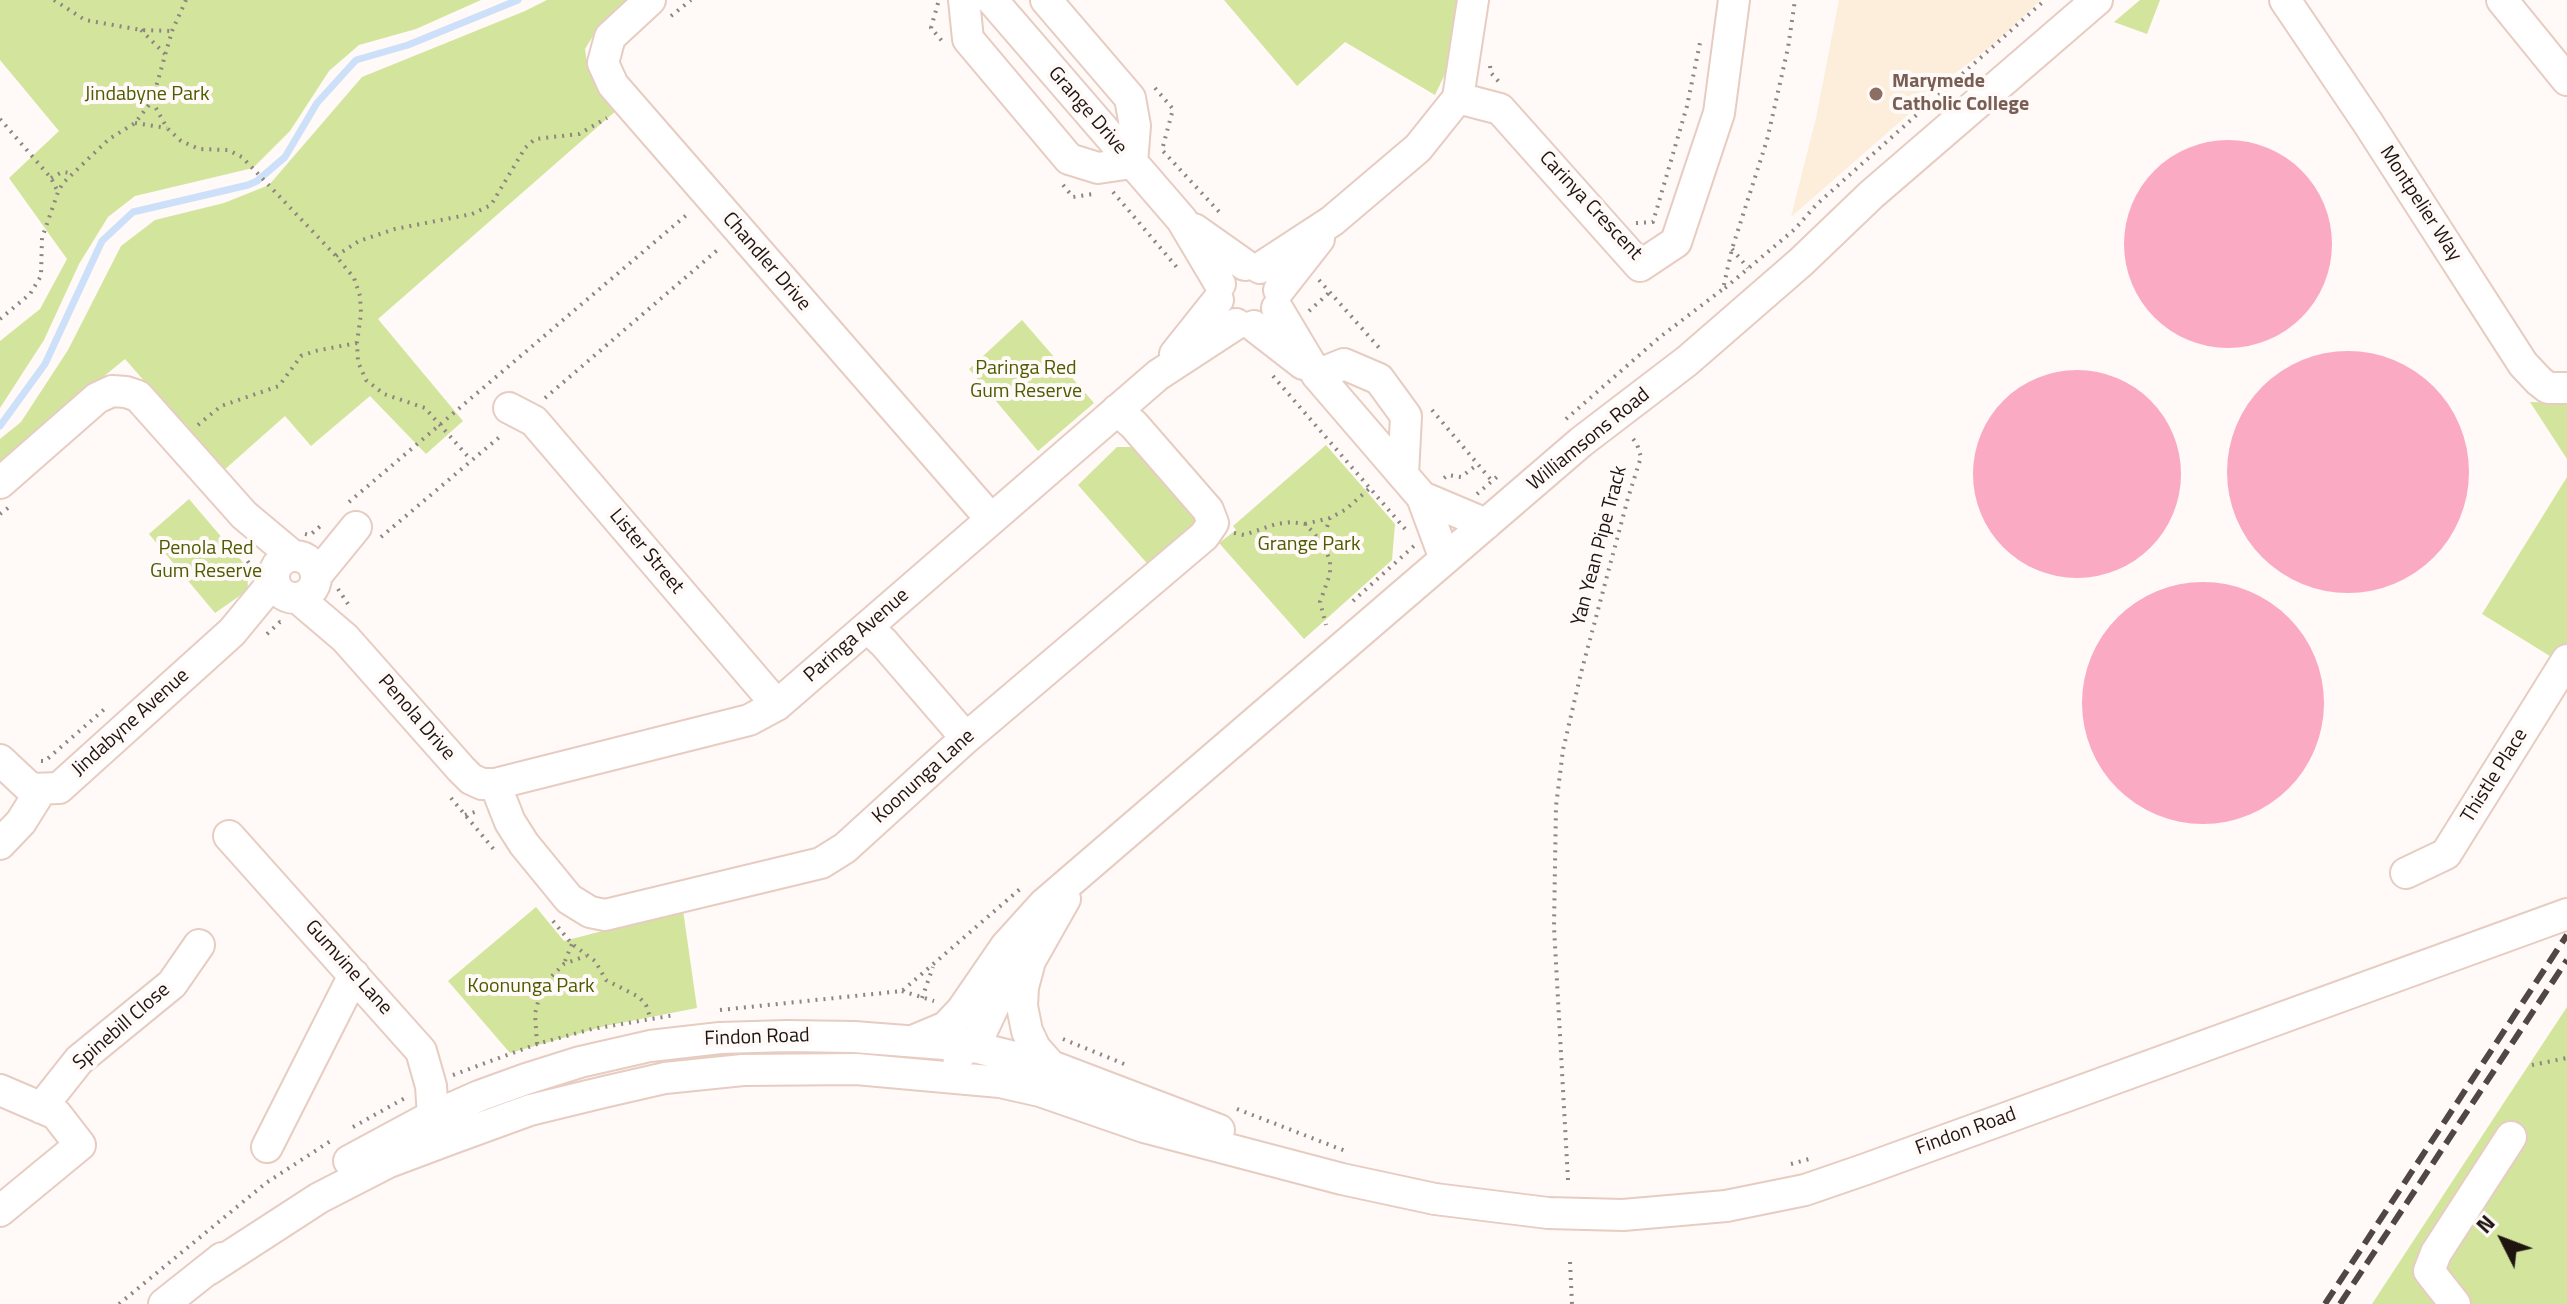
<!DOCTYPE html>
<style>
body{margin:0}
#map{position:relative;width:2567px;height:1304px;overflow:hidden;background:#fff9f7;font-family:"Titillium Web",sans-serif}
canvas{display:block}
.north{position:absolute;left:2463px;top:1200px;width:80px;height:80px;-webkit-text-stroke:6px #fff9f7;paint-order:stroke;rotate:312deg;font-size:22px;font-weight:700;line-height:32px;text-align:center;color:#1e1511}
.north::after{content:'';display:block;margin:auto;width:28px;height:36px;background:#1e1511;clip-path:polygon(50% 0,100% 100%,50% 72%,0 100%)}
</style>
<div id="map">
<canvas width="2567" height="1304"></canvas>
<div class="north">N</div>
</div>
<script>
const ctx = document.querySelector('canvas').getContext('2d');
ctx.lineJoin = 'round';
function paint(path, color) { ctx.fillStyle = color; ctx.fill(path, 'evenodd'); }
const poly = rows => new Path2D(rows.map(r => 'M' + r).join(''));
function trace(path, color, width, dash) { ctx.strokeStyle = color; ctx.lineWidth = width; ctx.lineCap = dash ? 'butt' : 'round'; ctx.setLineDash(dash || []); ctx.stroke(path); }
function write(font, color, halo, rows, align = 'center') {
  ctx.font = font + ' "Titillium Web",sans-serif'; ctx.lineWidth = 8; ctx.setLineDash([]); ctx.textBaseline = 'middle'; ctx.strokeStyle = halo; ctx.fillStyle = color; for (const [text, x, y, turn = 0] of rows) {
    ctx.save(); ctx.translate(x, y); ctx.rotate((+turn || 0) * Math.PI / 180); ctx.textAlign = isNaN(turn) ? turn : align; if (halo) ctx.strokeText(text, 0, 0); ctx.fillText(text, 0, 0); ctx.restore();
  }
}
paint(poly([
 [1839,0,2041,0,1993,45,1958,71,1791,217,1816,118]
]), '#fdeedb');
paint(poly([
 [0,0,481,0,416,29,359,45,329,71,290,131,253,168,135,196,108,217,79,264,44,340,0,408,0,341,40,309,67,259,9,178,59,131,0,60],
 [547,0,628,0,601,23,585,49,588,69,618,109,378,319,463,421,426,454,370,396,311,446,285,416,223,471,125,359,0,462,0,439,21,422,68,350,121,246,155,220,224,203,269,185,362,77,525,11],
 [1224,0,1459,0,1445,74,1435,95,1345,42,1297,86],
 [2140,0,2160,0,2147,34,2114,22],
 [1022,320,1094,403,1038,451,969,369],
 [2530,402,2567,403,2567,459],
 [1326,445,1395,524,1392,560,1304,639,1219,543,1236,530,1233,526],
 [1117,447,1133,447,1194,519,1194,533,1152,569,1078,485],
 [2567,477,2567,644,2553,658,2482,614],
 [189,499,247,567,248,590,215,613,149,534],
 [536,907,564,941,683,910,697,1008,605,1026,510,1053,448,981],
 [2567,1007,2567,1304,2372,1304,2501,1107]
]), '#d3e59d');
trace(poly([
 [0,426,45,364,102,241,133,212,248,185,257,181,285,157,317,103,356,60,408,45,518,0]
]), '#cde0f9', 7);
paint(poly([
 '2124 244a104 104 0 1 1 208 0a104 104 0 1 1-208 0Z',
 '2227 472a121 121 0 1 1 242 0a121 121 0 1 1-242 0Z',
 '1973 474a104 104 0 1 1 208 0a104 104 0 1 1-208 0Z',
 '2082 703a121 121 0 1 1 242 0a121 121 0 1 1-242 0Z'
]), '#fbaac4');
const minor = poly([
 [650,0,610,37,603,63,613,85,991,519],
 [964,0,968,39,1069,159,1098,168,1132,163,1135,126,1130,98,1046,0],
 [992,0,1182,220,1220,284],
 [2285,0,2368,123,2523,364,2539,381,2548,388,2567,388],
 [2502,0,2567,80],
 [1458,98,1500,109,1640,266,1676,242,1719,113,1734,0],
 [1194,229,1245,265],
 [1260,268,1332,221,1418,148,1458,98,1473,0],
 [1279,290,1319,239],
 [1277,308,1317,375,1422,497,1445,559],
 [1254,326,1303,364],
 [1175,354,1218,300],
 [1317,375,1344,364,1379,379,1406,416,1403,475],
 [509,408,534,421,777,705],
 [0,483,97,398,112,391,126,392,138,396,244,515,293,556],
 [1422,497,1486,524],
 '274 577a21 21 0 1 1 42 0a21 21 0 1 1-42 0Z',
 [316,576,356,527],
 [298,598,345,638,461,769,471,779,482,784,495,784,749,720,777,705,1158,375,1236,324],
 [867,627,884,643,966,738],
 [0,760,31,789,59,788,232,632,274,581],
 [495,784,510,822,524,844,569,899,590,912,605,915,821,863,845,848,966,738,1204,536,1213,523,1208,510,1134,425,1117,410],
 [229,836,421,1051,431,1086,433,1117],
 [0,844,21,822,41,790],
 [2406,873,2446,854,2567,660],
 [915,1040,946,1027,962,1010,1006,946,1044,904,1581,442,1687,361,1801,262,1872,194,2097,0],
 [958,1056,980,1035,1013,965],
 [1051,1066,1035,1048,1027,1031,1022,1006,1023,987,1030,961,1065,899],
 [0,1090,56,1114,80,1145,0,1211],
 [41,1108,79,1060,172,984,199,945],
 [267,1147,354,975],
 [349,1161,425,1120,479,1096,526,1079,580,1062,650,1046,720,1038,787,1036,854,1037,970,1046,1051,1066,1219,1130],
 [1726,1206,1805,1190,1866,1169,2567,914],
 [208,1270,319,1198,389,1162,453,1138,530,1110,604,1092,665,1078,743,1070,856,1069,1000,1082,1040,1091,1144,1127,1342,1179,1435,1199],
 [164,1304,222,1258],
 [2455,1304,2429,1271,2436,1253,2511,1137]
]);
trace(minor, '#e7ccc2', 34);
trace(poly([
 [54,0,85,20,141,30,172,31],
 [938,3,931,28,942,41],
 [671,16,691,0],
 [141,30,165,54],
 [1490,66,1491,73,1499,82],
 [1155,88,1173,109,1162,150,1222,215],
 [152,101,167,128,181,141,199,149,228,150,242,157,336,256,354,278,360,296,361,313,357,343,358,362,366,380,384,394,425,408,471,460],
 [0,119,51,178,58,192],
 [135,123,167,128],
 [51,178,62,172,71,173],
 [1063,185,1073,197,1093,194],
 [1113,192,1180,271],
 [1636,223,1653,222,1687,106,1701,38],
 [1732,249,1748,268],
 [336,256,359,241,395,229,472,214,491,205,525,148,535,139,579,134,607,118],
 [1319,280,1382,351],
 [1725,288,1795,229,1816,205,2045,0],
 [1309,311,1331,291],
 [0,319,30,294,41,276,42,238,58,192,63,183,109,139,135,123,152,101,172,31,186,0],
 [1273,376,1406,530],
 [545,398,721,247],
 [1432,410,1492,481],
 [1566,419,1660,337,1723,289,1732,249,1767,140,1788,48,1795,0],
 [198,425,221,406,279,386,301,356,315,351,357,343],
 [1444,478,1448,475,1461,477,1478,464],
 [1477,494,1498,476],
 [349,502,690,212],
 [0,514,8,508],
 [1305,524,1330,518,1345,510,1370,488],
 [1234,533,1244,535,1276,524,1291,522,1305,524,1313,532,1325,547,1330,562,1330,574,1320,602,1326,625],
 [305,534,310,535,324,523],
 [381,537,503,434],
 [233,542,252,567],
 [1322,542,1330,518],
 [338,589,348,604],
 [1353,601,1415,545],
 [267,634,280,622,286,623],
 [41,761,45,761,108,706],
 [451,798,496,852],
 [465,815,478,811],
 [553,921,572,944,595,961,606,980,639,997,646,1005,650,1017],
 [565,961,572,944],
 [902,991,934,1001],
 [922,998,933,967],
 [720,1010,902,991,1020,889],
 [1063,1039,1129,1066],
 [537,1044,535,1014,539,998,551,977,564,964,586,956],
 [2532,1065,2567,1058],
 [453,1075,537,1044,592,1029,675,1015],
 [1237,1109,1348,1152],
 [353,1127,405,1098],
 [1791,1164,1813,1158],
 [1568,1180,1554,927,1556,806,1563,750,1581,673,1628,498,1641,457,1637,444,1630,435],
 [1570,1262,1572,1304],
 [119,1304,266,1183,332,1140]
]), '#8d8582', 4, [2, 6]);
trace(minor, '#fff', 30);
trace(poly([
 [2325,1304,2567,935],
 [2340,1304,2567,960]
]), '#504744', 6, [16, 8]);
const minorBridge = poly([
 [1435,1199,1548,1213,1623,1215,1726,1206]
]);
trace(minorBridge, '#e7ccc2', 34, []);
trace(minorBridge, '#fff', 30);
for (const [x, y, r, color] of [
 [1876,94,8,"#8d6e63"]
]) { const dot = new Path2D(); dot.arc(x, y, r, 0, 2 * Math.PI); ctx.fillStyle = color; ctx.fill(dot); trace(dot, '#fff9f7', 3); }
write('bold 20px', '#785e54', '#fff9f7', [
 ["Marymede",1892,82],
 ["Catholic College",1892,105]
], 'left');
write('20px', '#4d5b01', '#fff9f7', [
 ["Jindabyne Park",147,95],
 ["Paringa Red",1026,369],
 ["Gum Reserve",1026,392],
 ["Grange Park",1309,545],
 ["Penola Red",206,549],
 ["Gum Reserve",206,572],
 ["Koonunga Park",531,987]
]);
write('20px', '#1e1511', '#fff9f7', [
 ["Grange Drive",1087,111,49],
 ["Montpelier Way",2420,204,57],
 ["Carinya Crescent",1590,206,47],
 ["Chandler Drive",766,262,49],
 ["Williamsons Road",1589,440,-39],
 ["Yan Yean Pipe Track",1600,546,-75],
 ["Lister Street",646,552,50],
 ["Paringa Avenue",857,636,-41],
 ["Penola Drive",416,718,49],
 ["Jindabyne Avenue",131,723,-42],
 ["Thistle Place",2495,776,-58],
 ["Koonunga Lane",924,777,-42],
 ["Gumvine Lane",348,968,48],
 ["Spinebill Close",122,1027,-41],
 ["Findon Road",757,1038,-2],
 ["Findon Road",1966,1132,-20]
]);
</script>
